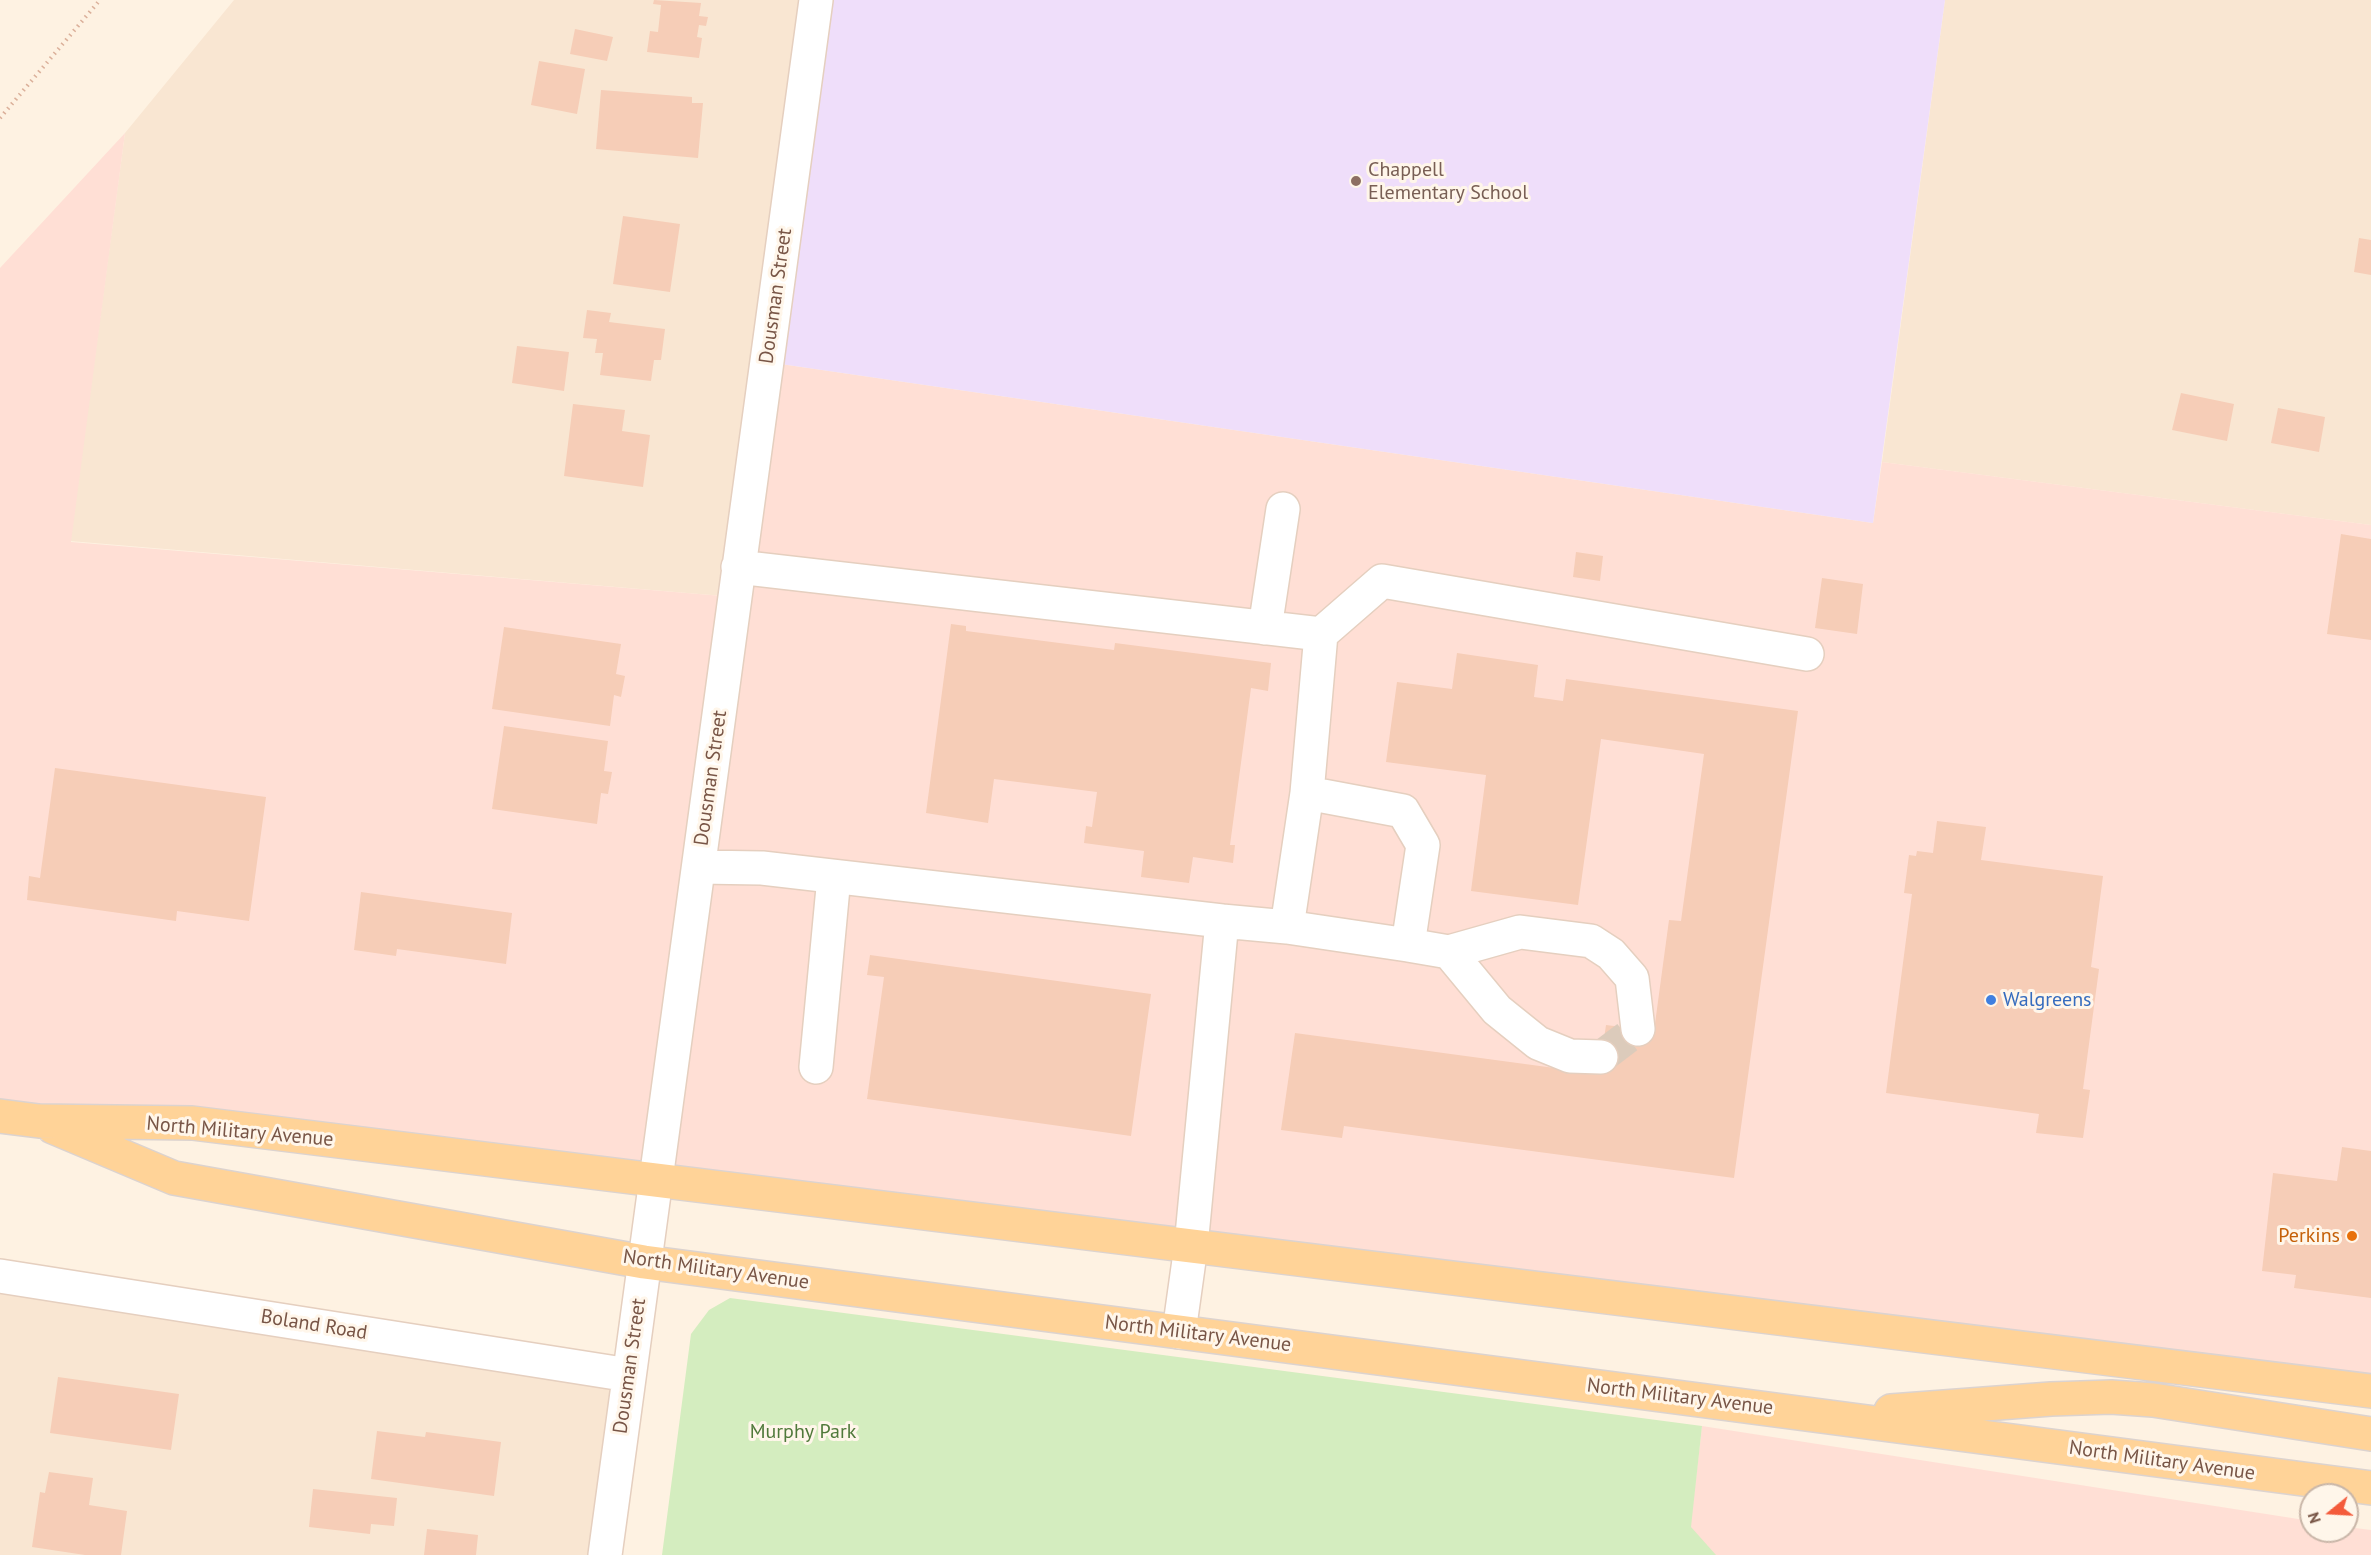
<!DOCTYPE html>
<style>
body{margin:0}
#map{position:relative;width:2371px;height:1555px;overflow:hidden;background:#fef2e2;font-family:"PT Sans",sans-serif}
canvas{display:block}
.north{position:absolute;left:2299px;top:1483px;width:60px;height:60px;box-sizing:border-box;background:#fff6ea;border:2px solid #c9b6a8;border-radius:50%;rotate:252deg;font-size:16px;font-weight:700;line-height:24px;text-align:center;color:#785546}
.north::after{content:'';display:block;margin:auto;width:21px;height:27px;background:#f45b3b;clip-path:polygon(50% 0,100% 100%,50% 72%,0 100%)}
</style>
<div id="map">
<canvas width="2371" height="1555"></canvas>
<div class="north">N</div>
</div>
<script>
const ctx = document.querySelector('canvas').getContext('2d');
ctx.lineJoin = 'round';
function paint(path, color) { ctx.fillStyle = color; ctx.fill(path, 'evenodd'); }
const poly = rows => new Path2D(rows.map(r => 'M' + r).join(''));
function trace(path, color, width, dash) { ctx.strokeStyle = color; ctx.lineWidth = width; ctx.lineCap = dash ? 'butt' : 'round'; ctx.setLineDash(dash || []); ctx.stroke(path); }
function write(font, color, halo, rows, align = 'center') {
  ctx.font = font + ' "PT Sans",sans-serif'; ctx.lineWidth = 6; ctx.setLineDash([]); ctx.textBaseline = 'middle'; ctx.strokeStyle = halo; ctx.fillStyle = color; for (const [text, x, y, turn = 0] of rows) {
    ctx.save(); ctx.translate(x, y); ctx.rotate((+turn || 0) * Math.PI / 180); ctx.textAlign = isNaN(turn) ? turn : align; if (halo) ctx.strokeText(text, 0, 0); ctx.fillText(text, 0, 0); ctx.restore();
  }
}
paint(poly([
 [234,0,816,0,735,597,70,541,125,133],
 [1945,0,2371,0,2371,525,1882,462],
 [0,1276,629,1375,605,1555,0,1555]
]), '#f9e6d2');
paint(poly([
 [125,133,71,542,735,597,767,362,1873,523,1882,462,2371,525,2371,1391,0,1116,0,268],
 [1702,1426,2311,1521,2311,1531,2347,1531,2347,1527,2371,1530,2371,1555,1687,1555]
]), '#ffdfd5');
paint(poly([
 [816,0,1945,0,1873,523,767,362]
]), '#efdefa');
paint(poly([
 [730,1298,1702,1426,1691,1527,1716,1555,662,1555,691,1334,709,1310]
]), '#d4edbf');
paint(poly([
 [654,0,701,3,699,16,708,17,706,26,699,25,697,37,702,38,699,58,647,52,650,31,658,32,661,5,653,4],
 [575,29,613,37,607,61,570,54],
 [539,61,585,69,577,114,531,105],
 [601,90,692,97,692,103,703,103,698,158,596,149],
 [623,216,680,224,670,292,613,284],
 [2359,238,2371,240,2371,275,2354,272],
 [587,310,611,313,609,322,665,329,661,360,654,360,651,381,600,375,603,353,595,353,597,339,583,338],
 [517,346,569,352,564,391,512,383],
 [2181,393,2234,404,2227,441,2172,430],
 [573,404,625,410,622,431,650,435,643,487,564,476],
 [2278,408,2325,417,2319,452,2271,443],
 [2341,534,2371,539,2371,640,2327,634],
 [1576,552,1603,556,1600,581,1573,577],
 [1822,578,1863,584,1857,634,1815,628],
 [951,624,966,626,966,631,1114,650,1115,643,1271,663,1268,691,1251,688,1230,845,1235,845,1233,863,1193,857,1189,883,1141,877,1144,851,1084,843,1086,826,1092,827,1097,792,994,779,988,823,926,813],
 [504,627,621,644,616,674,625,676,621,697,614,695,610,726,492,709],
 [1457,653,1538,665,1534,697,1563,701,1566,679,1798,711,1734,1178,1344,1126,1342,1138,1281,1130,1295,1033,1599,1074,1606,1025,1654,1031,1669,920,1681,921,1704,754,1601,739,1578,905,1471,891,1486,775,1386,762,1397,682,1452,689],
 [504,726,608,741,604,771,612,772,608,794,601,793,597,824,492,809],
 [55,768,266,797,249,921,177,911,176,921,27,900,29,876,40,878],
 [1937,821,1986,827,1981,860,2103,876,2091,967,2099,969,2083,1089,2090,1090,2083,1138,2036,1133,2039,1114,1886,1093,1912,894,1904,893,1909,855,1916,856,1917,851,1933,853],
 [361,892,512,913,506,964,397,949,396,956,354,950],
 [870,955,1151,994,1131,1136,867,1099,884,977,867,975],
 [2342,1147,2371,1151,2371,1298,2294,1288,2296,1275,2262,1271,2273,1173,2337,1181],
 [58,1377,179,1394,171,1450,50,1433],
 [377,1431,425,1437,426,1432,501,1442,494,1496,371,1479],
 [49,1472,93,1478,89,1505,127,1511,121,1555,85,1555,32,1547,40,1492,45,1493],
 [313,1489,397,1498,394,1526,371,1524,370,1534,309,1527],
 [427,1529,478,1535,476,1555,424,1555]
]), '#f6cdb7');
trace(poly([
 [1601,1057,1638,1029]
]), '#dccbbb', 33, [33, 16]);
const minor = poly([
 [738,567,1321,634,1307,793,1287,927,1222,921],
 [1265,628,1283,509],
 [1321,634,1382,581,1807,654],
 [699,867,762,868,1222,921,1191,1246,1179,1332],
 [1287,927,1408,945,1423,845,1403,811,1307,793],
 [1408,945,1449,952,1520,932,1591,941,1611,954,1632,978,1638,1029],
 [1449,952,1497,1010,1538,1043,1570,1056,1601,1057],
 [816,1067,834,877],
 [0,1276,629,1375],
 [605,1555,816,0]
]);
const major = poly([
 [0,1116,39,1121,192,1123,2371,1391],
 [53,1127,174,1178,644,1262,2371,1488],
 [1891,1411,2051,1399,2111,1397,2153,1400,2371,1434]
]);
trace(minor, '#e5cfbf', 36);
trace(major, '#dcd3cf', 36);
trace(poly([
 [0,118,100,0]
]), '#dbb09a', 4, [1.5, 4.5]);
trace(minor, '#fff', 33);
trace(major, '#ffd398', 33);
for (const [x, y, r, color] of [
 [1356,181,6,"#8d6e63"],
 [1991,1000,6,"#3f7fe0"],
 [2352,1236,6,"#e8710a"]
]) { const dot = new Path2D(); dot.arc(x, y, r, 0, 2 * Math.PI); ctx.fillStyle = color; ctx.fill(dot); trace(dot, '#fff6ea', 2); }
write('20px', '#785e54', '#fff6ea', [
 ["Chappell",1368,170],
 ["Elementary School",1368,193]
], 'left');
write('20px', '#785546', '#fff6ea', [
 ["Dousman Street",776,296,-82],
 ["Dousman Street",711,778,-82],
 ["North Military Avenue",240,1132,5],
 ["North Military Avenue",716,1270,8],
 ["Boland Road",314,1325,9],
 ["North Military Avenue",1198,1334,7],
 ["Dousman Street",630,1366,-82],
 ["North Military Avenue",1680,1397,7],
 ["North Military Avenue",2162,1461,8]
]);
write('20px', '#366cbe', '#fff6ea', [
 ["Walgreens",2003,1000]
], 'left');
write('20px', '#c56008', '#fff6ea', [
 ["Perkins",2340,1236]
], 'right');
write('20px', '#50793a', '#fff6ea', [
 ["Murphy Park",803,1432]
]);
</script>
